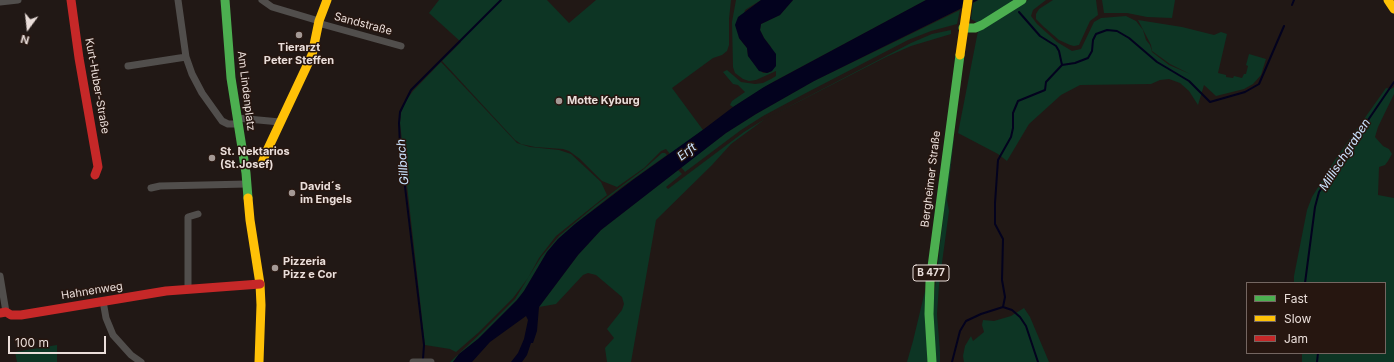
<!DOCTYPE html>
<meta charset="utf-8">
<style>
body{margin:0}
#map{position:relative;width:1394px;height:362px;overflow:hidden;background:#211815;font-family:Inter,sans-serif}
canvas{display:block}
.legend{position:absolute;left:1246px;top:282px;width:140px;height:72px;box-sizing:border-box;background:#261610;border:1px solid #746661;margin:0;padding:5px 7px;list-style:none;font-size:12px;color:#eadeda}
.legend li{display:flex;align-items:center;gap:8px;height:20px}
.legend b{width:20px;border:1px solid #746661}
.north{position:absolute;left:8px;top:8px;width:40px;height:40px;-webkit-text-stroke:3px #261610;paint-order:stroke;rotate:195deg;font-size:11px;font-weight:700;line-height:16px;text-align:center;color:#eadeda}
.north::after{content:'';display:block;margin:auto;width:14px;height:18px;background:#eadeda;clip-path:polygon(50% 0,100% 100%,50% 72%,0 100%)}
.scale{position:absolute;left:8px;top:336px;width:98px;height:18px;box-sizing:border-box;border:2px solid #eadeda;border-top:0;padding-left:5px;font-size:12px;line-height:14px;white-space:nowrap;color:#eadeda;-webkit-text-stroke:3px #261610;paint-order:stroke}
</style>
<div id="map">
<canvas width="1394" height="362"></canvas>
<ul class="legend">
<li><b style="height:5px;background:#4caf50"></b>Fast</li>
<li><b style="height:5px;background:#ffc107"></b>Slow</li>
<li><b style="height:5px;background:#c62828"></b>Jam</li>
</ul>
<div class="north">N</div>
<div class="scale">100 m</div>
</div>
<script>
const ctx = document.querySelector('canvas').getContext('2d');
ctx.lineJoin = 'round';
function paint(path, color) { ctx.fillStyle = color; ctx.fill(path, 'evenodd'); }
const poly = rows => new Path2D(rows.map(r => 'M' + r).join(''));
function trace(path, color, width, dash) { ctx.strokeStyle = color; ctx.lineWidth = width; ctx.lineCap = dash ? 'butt' : 'round'; ctx.setLineDash(dash || []); ctx.stroke(path); }
function write(font, color, halo, rows, align = 'center') {
  ctx.font = font + ' Inter,sans-serif'; ctx.lineWidth = 3; ctx.setLineDash([]); ctx.textBaseline = 'middle'; ctx.strokeStyle = halo; ctx.fillStyle = color; for (const [text, x, y, turn = 0] of rows) {
    ctx.save(); ctx.translate(x, y); ctx.rotate((+turn || 0) * Math.PI / 180); ctx.textAlign = isNaN(turn) ? turn : align; if (halo) ctx.strokeText(text, 0, 0); ctx.fillText(text, 0, 0); ctx.restore();
  }
}
paint(poly([
 [439,0,547,0,569,23,596,0,731,0,729,19,729,45,727,51,722,55,713,58,672,88,703,130,670,154,666,149,661,151,644,168,617,187,602,181,580,159,569,151,563,149,535,147,521,144,515,140,442,61,461,42,429,13],
 [736,0,761,0,745,10,739,38,747,48,748,56,753,62,763,73,767,73,772,71,771,47,764,38,760,30,761,24,780,15,793,0,926,0,773,82,733,107,730,105,732,101,745,92,738,85,733,84,723,72,727,70,741,82,755,84,763,83,771,79,776,76,776,71,756,80,749,81,743,79,735,73,733,67,732,22],
 [978,0,1018,0,978,23,971,19,973,3],
 [1028,0,1046,0,1033,10,1031,16,1037,24,1057,42,1072,51,1081,49,1094,22,1101,18,1126,16,1136,21,1143,30,1146,40,1150,45,1152,52,1169,65,1190,74,1170,64,1152,51,1151,45,1138,20,1182,27,1214,35,1221,32,1227,34,1218,73,1226,75,1226,77,1233,78,1234,76,1242,78,1244,74,1246,74,1248,66,1246,65,1249,54,1266,59,1261,75,1253,84,1244,89,1216,96,1204,85,1198,105,1189,91,1180,83,1169,79,1160,80,1151,84,1080,85,1061,95,1029,124,1007,161,998,154,958,133,978,31],
 [1053,0,1096,0,1098,15,1090,21,1079,45,1074,46,1070,45,1059,40,1044,27,1036,19,1036,14,1039,9],
 [1102,0,1175,0,1172,18,1147,17,1127,13,1104,13],
 [960,10,957,24,931,31,908,40,804,94,763,116,741,130,685,172,681,167,726,133,756,114,814,81],
 [951,30,951,34,911,46,886,57,765,119,731,144,712,165,656,220,631,362,607,362,605,348,614,338,607,329,622,310,624,304,622,297,596,275,588,273,583,275,556,304,539,307,578,255,601,230,678,170,682,174,666,187,668,189,744,132,765,119,911,43,932,34],
 [441,62,517,143,530,147,559,150,571,154,601,182,607,195,556,236,539,258,528,278,513,298,478,333,456,352,450,349,425,345,400,123,401,113,405,102,413,91],
 [1394,87,1394,94,1378,127,1375,137,1383,146,1389,149,1392,154,1388,161,1385,165,1379,167,1378,195,1394,198,1394,362,1302,362,1302,353,1385,353,1385,283,1294,283,1294,276,1307,210,1312,197,1335,160,1386,88,1391,89],
 [954,138,947,200,949,211,939,285,937,314,940,352,940,362,935,362,932,314,952,140],
 [662,153,665,153,667,155,622,187,575,224,558,239,547,252,524,291,517,300,478,339,459,354,453,362,450,362,481,333,515,299,541,257,559,236,596,205,644,169],
 [925,291,928,362,907,362,913,341],
 [1024,308,1030,317,1049,362,964,362,963,356,965,346,971,336,973,341,984,332,982,325,983,320,994,321,1011,316],
 [57,345,57,362,17,362,15,352]
]), '#0d3524');
paint(poly([
 [761,0,793,0,780,15,761,24,760,30,764,38,776,54,776,66,772,71,767,73,759,71,748,56,747,48,739,38,735,25,738,17],
 [926,0,978,0,814,81,756,114,726,133,601,230,578,255,539,307,537,331,533,343,531,343,527,355,522,362,511,362,518,353,524,339,528,320,526,316,490,342,472,362,453,362,459,354,478,339,517,300,524,291,547,252,558,239,575,224,634,179,704,129,733,107,764,87]
]), '#03021e');
trace(poly([
 [1292,5,1294,0],
 [1019,12,1040,36,1056,46,1059,51,1062,65],
 [1305,283,1315,207,1319,192,1394,82],
 [1003,307,1005,297,1002,280,1003,239,995,224,995,203,998,160,1011,137,1013,128,1013,113,1018,101,1045,90,1046,82,1062,65,1075,63,1088,58,1092,51,1093,40,1096,34,1107,30,1117,31,1129,38,1157,62,1189,81,1210,102,1245,92,1259,84,1284,26],
 [1003,307,1012,310,1020,317,1026,326,1038,362],
 [423,359,424,345,400,145,399,123,400,112,411,90,501,0],
 [952,362,960,331,966,321,981,314,1003,307],
 [1317,362,1318,353]
]), '#03021e', 2);
trace(poly([
 [178,0,186,57,192,74,202,93,222,121,228,124,238,124],
 [262,0,272,7,319,21],
 [0,2,18,0],
 [318,23,401,46],
 [128,66,186,57],
 [237,118,280,122],
 [151,188,160,186,247,184],
 [0,276,6,312],
 [188,289,188,217,198,214],
 [103,301,106,318,113,335,131,355,141,362],
 [413,362,431,362]
]), '#514e4c', 7);
trace(poly([
 [225,0,231,78,246,173,248,198],
 [963,28,975,28,982,25,1022,0],
 [932,362,929,314,930,282,960,55]
]), '#4caf50', 9);
trace(poly([
 [1388,0,1394,9],
 [960,55,968,0],
 [262,164,265,155,312,55,319,21,327,0],
 [248,198,250,220,260,284,261,305,259,362]
]), '#ffc107', 9);
trace(poly([
 [71,0,79,58,98,167,95,175],
 [0,313,6,312,11,315,21,315,166,291,260,284]
]), '#c62828', 9);
for (const [x, y, r, color] of [
 [299,35,4,"#a49995"],
 [559,101,4,"#a49995"],
 [212,158,4,"#a49995"],
 [292,193,4,"#a49995"],
 [275,268,4,"#a49995"]
]) { const dot = new Path2D(); dot.arc(x, y, r, 0, 2 * Math.PI); ctx.fillStyle = color; ctx.fill(dot); trace(dot, '#261610', 1.5); }
for (const [x, y, w] of [
 [931,273,36]
]) { const box = new Path2D(); box.roundRect(x - w / 2, y - 8, w, 16, 3); ctx.fillStyle = '#261610'; ctx.fill(box); trace(box, '#eadeda', 1); }
write('bold 10px', '#eadeda', null, [
 ["B 477",931,273]
]);
write('11px', '#eadeda', '#261610', [
 ["Sandstraße",363,24,15],
 ["Kurt-Huber-Straße",97,86,80],
 ["Am Lindenplatz",246,91,83],
 ["Bergheimer Straße",931,179,-83],
 ["Hahnenweg",92,291,-9]
]);
write('bold 11px', '#eadeda', '#261610', [
 ["Tierarzt",299,48,"center"],
 ["Peter Steffen",299,61,"center"],
 ["Motte Kyburg",567,101],
 ["St. Nektarios",220,152],
 ["(St.Josef)",220,165],
 ["David´s",300,187],
 ["im Engels",300,200],
 ["Pizzeria",283,262],
 ["Pizz e Cor",283,275]
], 'left');
write('italic 12px', '#cae3fe', '#261610', [
 ["Erft",687,152,-38],
 ["Millischgraben",1345,155,-57],
 ["Gillbach",403,162,-95]
]);
</script>
